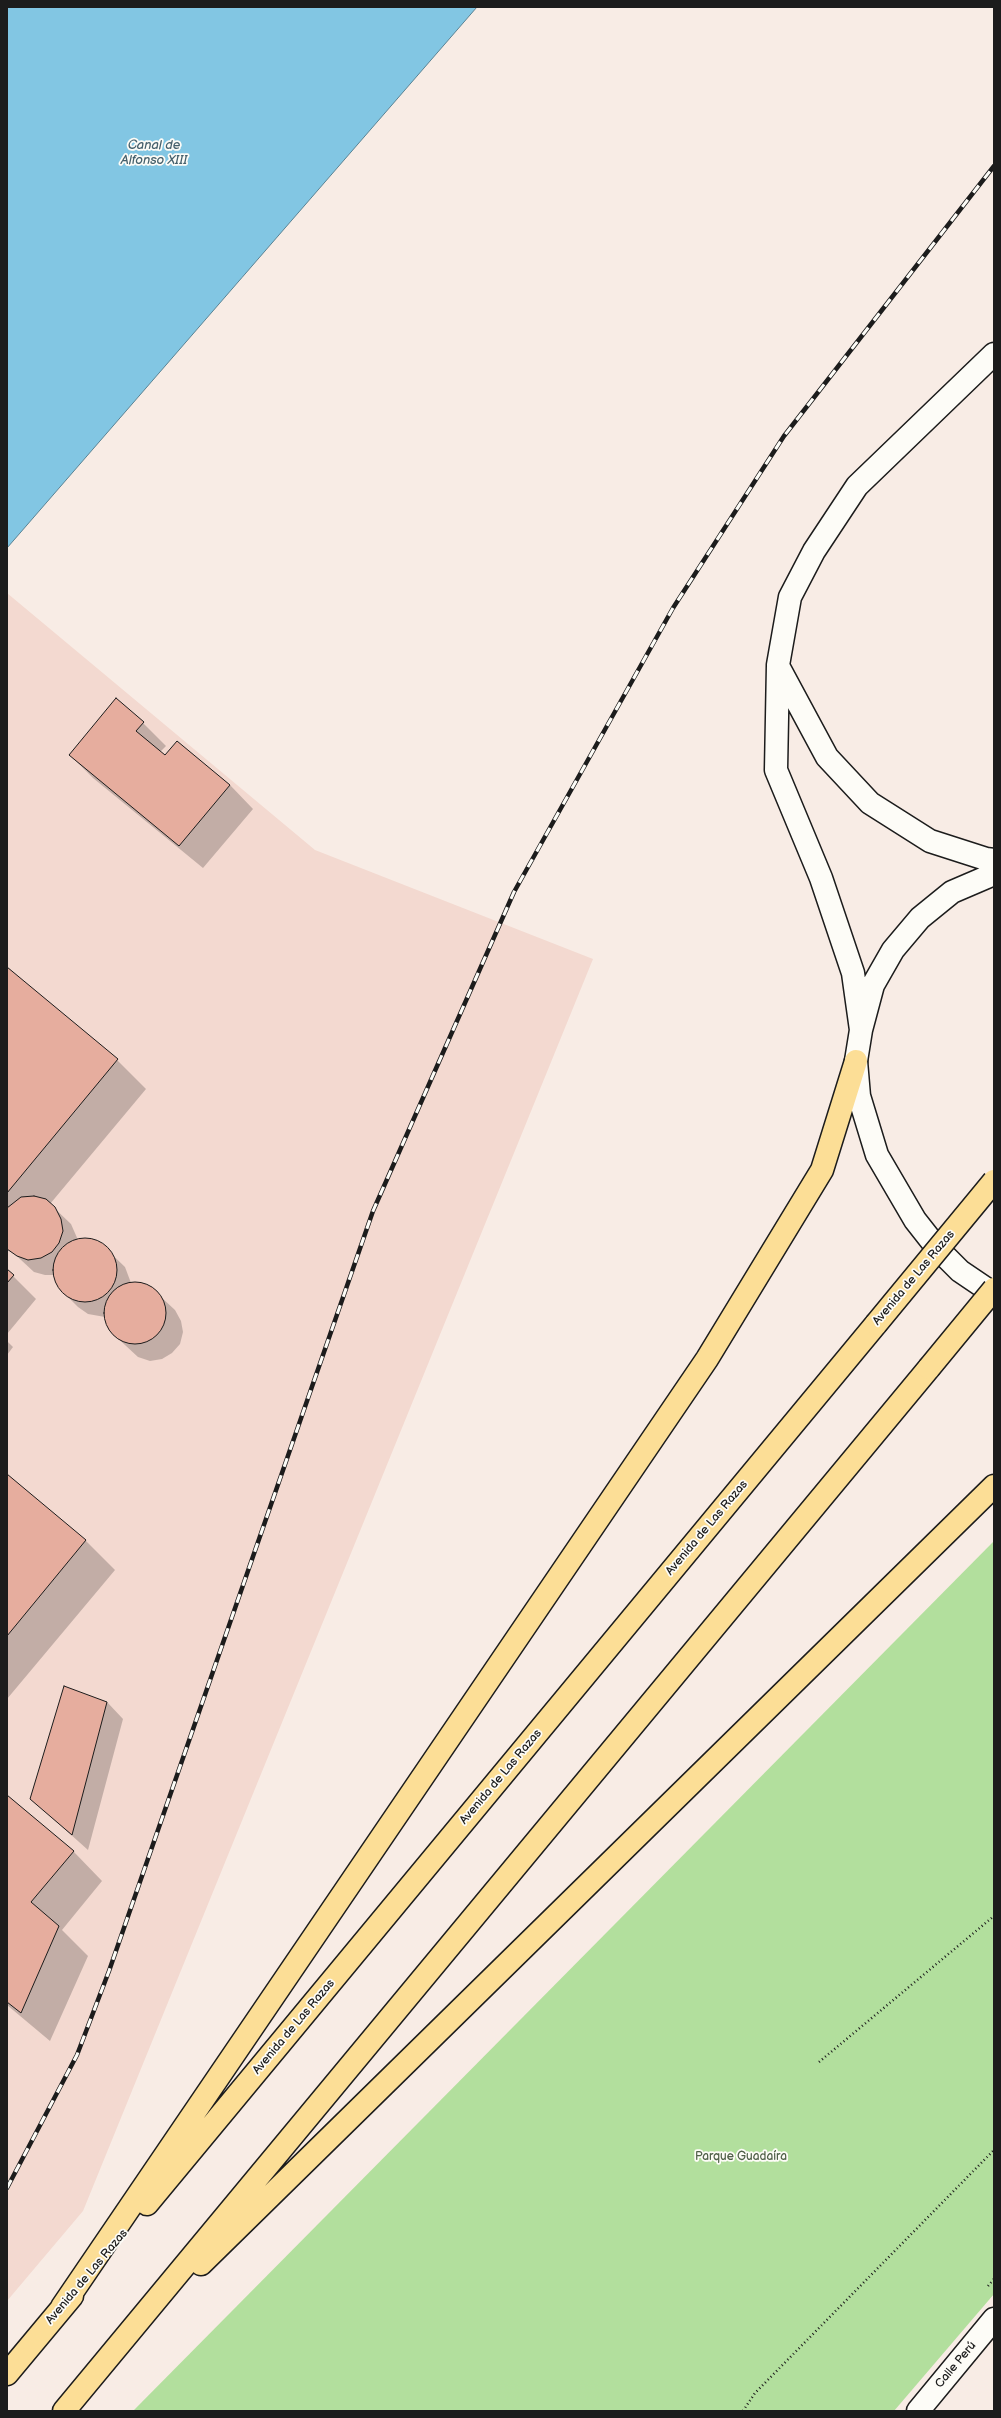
<!DOCTYPE html>
<meta charset="utf-8">
<style>
body{margin:0}
#map{position:relative;width:1001px;height:2418px;overflow:hidden;background:#f8ece5;font-family:"Balsamiq Sans",sans-serif}
canvas{display:block}
.frame{position:absolute;inset:0;border:8px solid #1c1c1c;pointer-events:none}
</style>
<div id="map">
<canvas width="1001" height="2418"></canvas>
<div class="frame"></div>
</div>
<script>
const ctx = document.querySelector('canvas').getContext('2d');
ctx.lineJoin = 'round';
function paint(path, color) { ctx.fillStyle = color; ctx.fill(path, 'evenodd'); }
const poly = rows => new Path2D(rows.map(r => 'M' + r).join(''));
function trace(path, color, width, dash) { ctx.strokeStyle = color; ctx.lineWidth = width; ctx.lineCap = dash ? 'butt' : 'round'; ctx.setLineDash(dash || []); ctx.stroke(path); }
function write(font, color, halo, rows, align = 'center') {
  ctx.font = font + ' "Balsamiq Sans",sans-serif'; ctx.lineWidth = 3.5; ctx.setLineDash([]); ctx.textBaseline = 'middle'; ctx.strokeStyle = halo; ctx.fillStyle = color; for (const [text, x, y, turn = 0] of rows) {
    ctx.save(); ctx.translate(x, y); ctx.rotate((+turn || 0) * Math.PI / 180); ctx.textAlign = isNaN(turn) ? turn : align; if (halo) ctx.strokeText(text, 0, 0); ctx.fillText(text, 0, 0); ctx.restore();
  }
}
paint(poly([
 [7,593,315,850,593,959,83,2211,7,2301]
]), '#f3d9d0');
paint(poly([
 [994,1541,994,2294,894,2411,133,2411]
]), '#b2df9d');
const water = poly([
 [7,7,477,7,7,548,7,7]
]);
paint(water, '#82c6e3');
trace(water, '#598293', 1);
paint(poly([
 [143,723,166,746,160,752,165,757,177,742,230,785,253,809,203,868,93,778,70,755],
 [7,968,117,1060,146,1089,50,1204,71,1224,78,1240,87,1239,99,1242,125,1267,131,1283,149,1286,175,1310,181,1321,183,1332,180,1344,172,1353,162,1359,150,1361,138,1357,112,1333,105,1317,88,1314,78,1307,61,1290,55,1275,45,1275,34,1272,7,1247],
 [7,1270,36,1299,7,1334],
 [7,1341,13,1347,7,1355],
 [7,1475,86,1541,115,1570,7,1699],
 [107,1702,123,1719,88,1850,31,1799],
 [7,1797,74,1852,102,1881,62,1930,88,1956,50,2041,7,2005]
]), '#0003');
const building = poly([
 [116,698,144,722,136,731,165,755,177,741,230,785,179,846,69,755,116,698],
 [7,967,118,1059,7,1193,7,967],
 [34,1196,46,1199,55,1207,61,1219,63,1231,59,1243,52,1252,41,1258,28,1260,17,1256,7,1249,7,1208,21,1197,34,1196],
 '53 1270a32 32 0 1 1 64 0a32 32 0 1 1-64 0Z',
 [7,1269,14,1275,7,1283,7,1269],
 '104 1313a31 31 0 1 1 62 0a31 31 0 1 1-62 0Z',
 [7,1474,86,1540,7,1636,7,1474],
 [64,1686,107,1702,72,1835,30,1799,64,1686],
 [7,1795,74,1851,31,1902,59,1926,21,2013,7,2002,7,1795]
]);
paint(building, '#e6ad9e');
trace(building, '#1c1c1c', 1);
const minor = poly([
 [778,666,827,757,870,803,930,841,986,859,994,860],
 [994,874,952,892,920,918,893,950,873,985,861,1030,856,1061,859,1096,877,1155,915,1220,937,1248,960,1271,994,1294],
 [861,1030,853,973,821,878,776,770,778,665,790,597,814,551,857,486,994,354],
 [918,2411,994,2319]
]);
const major = poly([
 [147,2204,876,1324],
 [201,2264,994,1486],
 [62,2307,707,1359,822,1170,856,1061],
 [7,2374,72,2296],
 [64,2411,929,1368]
]);
trace(minor, '#1c1c1c', 25);
trace(major, '#1c1c1c', 25);
trace(poly([
 [819,2062,994,1916],
 [988,2286,994,2279],
 [743,2411,755,2393,994,2150]
]), '#1c1c1c', 2.5, [1, 3]);
trace(minor, '#fdfcf7', 22);
trace(major, '#fcde96', 22);
const rail = poly([
 [7,2188,77,2055,109,1971,373,1211,514,892,673,608,784,436,994,166]
]);
trace(rail, '#1c1c1c', 4.5);
trace(rail, '#fdfcf7', 3, [9]);
const majorBridge = poly([
 [876,1324,994,1181],
 [929,1368,994,1289]
]);
trace(majorBridge, '#1c1c1c', 25, []);
trace(majorBridge, '#fcde96', 22);
write('12px', '#1c1c1c', '#fdfcf7', [
 ["Avenida de Las Razas",914,1278,-50],
 ["Avenida de Las Razas",707,1528,-50],
 ["Avenida de Las Razas",501,1777,-50],
 ["Avenida de Las Razas",294,2027,-50],
 ["Avenida de Las Razas",87,2277,-50],
 ["Calle Perú",956,2365,-50]
]);
write('12px', '#506049', '#fdfcf7', [
 ["Parque Guadaíra",741,2157]
]);
write('italic 13px', '#45606c', '#fdfcf7', [
 ["Canal de",154,146],
 ["Alfonso XIII",154,161]
]);
</script>
